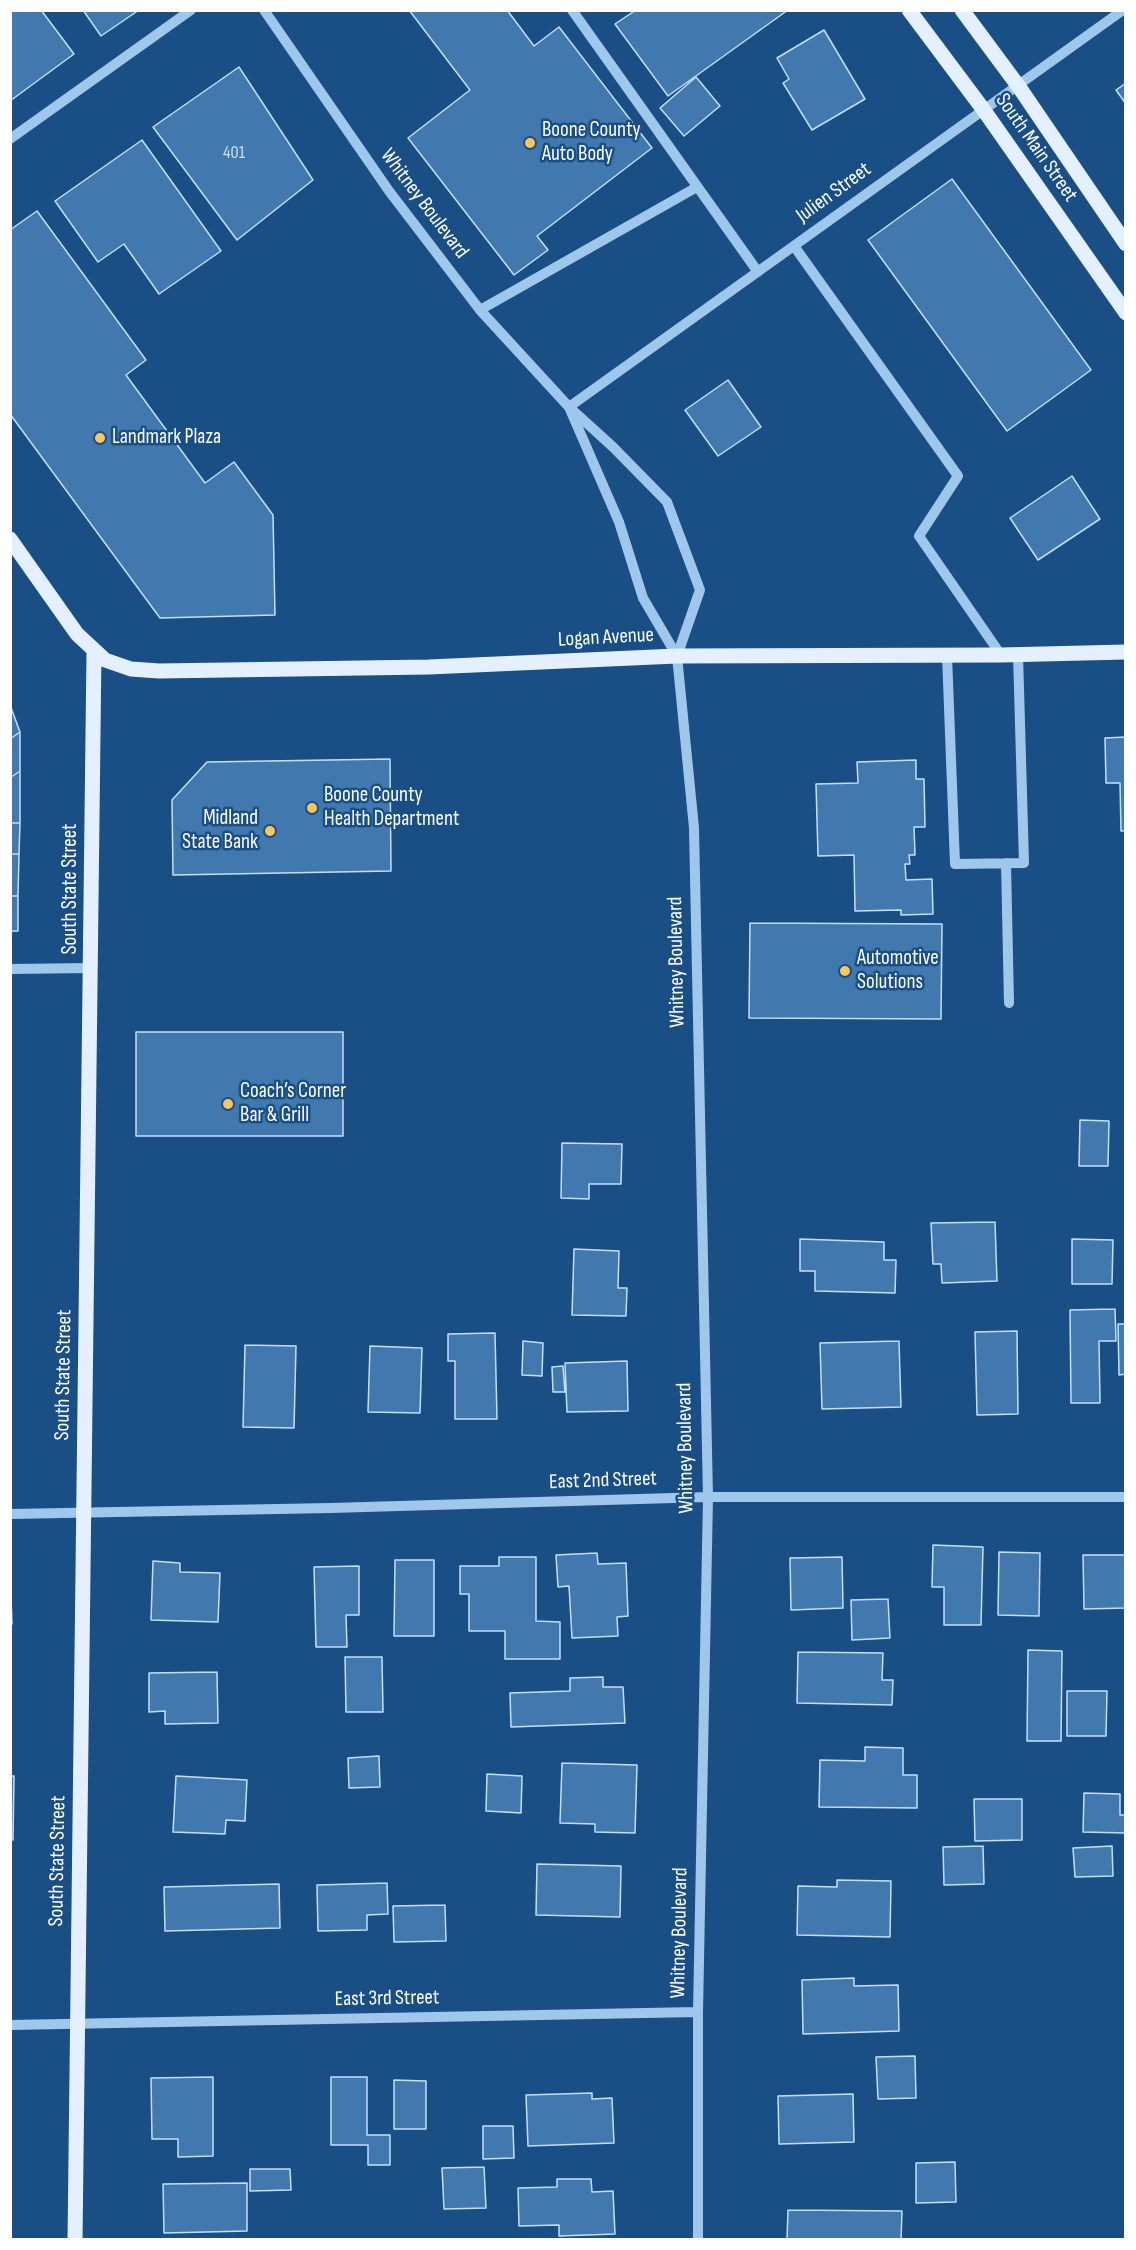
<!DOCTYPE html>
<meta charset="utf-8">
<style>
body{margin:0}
#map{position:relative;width:1136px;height:2250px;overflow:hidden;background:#194f85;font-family:"Sofia Sans Condensed",sans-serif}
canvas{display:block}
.frame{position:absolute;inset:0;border:12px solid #fff;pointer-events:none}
</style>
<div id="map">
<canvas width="1136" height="2250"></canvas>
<div class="frame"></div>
</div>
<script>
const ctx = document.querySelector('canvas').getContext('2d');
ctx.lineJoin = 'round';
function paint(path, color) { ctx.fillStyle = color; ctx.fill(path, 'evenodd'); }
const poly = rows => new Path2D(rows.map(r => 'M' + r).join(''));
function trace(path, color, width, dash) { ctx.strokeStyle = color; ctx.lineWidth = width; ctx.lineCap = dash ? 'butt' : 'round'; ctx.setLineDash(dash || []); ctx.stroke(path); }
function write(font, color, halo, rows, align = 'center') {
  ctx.font = font + ' "Sofia Sans Condensed",sans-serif'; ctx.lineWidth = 5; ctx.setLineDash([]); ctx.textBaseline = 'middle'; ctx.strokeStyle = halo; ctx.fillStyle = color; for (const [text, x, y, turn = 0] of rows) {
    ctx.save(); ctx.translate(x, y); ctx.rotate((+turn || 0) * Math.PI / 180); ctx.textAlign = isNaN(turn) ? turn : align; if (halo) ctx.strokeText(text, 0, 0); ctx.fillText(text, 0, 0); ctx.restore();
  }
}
const building = poly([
 [10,10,41,10,74,54,10,101,10,10],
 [83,10,139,10,101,36,83,10],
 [409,10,507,10,534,46,559,27,652,148,537,236,548,250,514,275,408,138,470,90,409,10],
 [636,10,788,10,668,96,615,24,636,10],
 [824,30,865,99,812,130,783,83,789,79,777,58,824,30],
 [239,67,313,180,237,240,153,127,239,67],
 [696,77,720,106,684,136,660,108,696,77],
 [1126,83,1126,104,1116,90,1126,83],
 [142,140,221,251,159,294,124,244,98,262,55,201,142,140],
 [952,179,1091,370,1007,431,868,240,952,179],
 [37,211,146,360,126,375,205,483,234,462,273,515,275,615,160,618,10,414,10,230,37,211],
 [728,380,761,427,718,456,685,410,728,380],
 [1072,476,1100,519,1038,560,1010,518,1072,476],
 [10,705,20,732,10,739,10,705],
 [20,732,20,771,10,778,10,739,20,732],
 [1126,737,1126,831,1121,831,1120,783,1106,783,1105,738,1126,737],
 [390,759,391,871,173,875,172,800,207,762,390,759],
 [916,760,916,779,924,779,925,827,914,827,915,855,909,855,910,864,905,864,906,880,932,879,933,914,901,915,901,910,855,911,854,855,818,856,816,784,858,783,857,762,916,760],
 [20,771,20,823,10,823,10,778,20,771],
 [10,823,20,823,19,854,10,854,10,823],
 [10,854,19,854,18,896,10,896,10,854],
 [10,896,18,896,18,931,10,931,10,896],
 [750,923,942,924,941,1019,749,1018,750,923],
 [136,1032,343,1032,343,1136,136,1136,136,1032],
 [1080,1120,1109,1121,1108,1166,1079,1166,1080,1120],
 [562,1143,622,1144,621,1184,589,1184,589,1199,561,1198,562,1143],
 [995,1222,997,1281,942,1283,941,1264,933,1264,931,1223,995,1222],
 [800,1239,884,1242,884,1260,896,1260,895,1293,815,1291,815,1271,800,1271,800,1239],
 [1072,1239,1113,1240,1112,1284,1072,1284,1072,1239],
 [574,1249,619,1251,618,1288,627,1288,626,1316,572,1315,574,1249],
 [1115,1309,1116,1341,1099,1341,1100,1403,1071,1403,1070,1310,1115,1309],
 [1118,1324,1126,1324,1126,1374,1119,1375,1118,1324],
 [1017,1331,1018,1414,977,1415,975,1332,1017,1331],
 [495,1333,497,1419,455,1419,455,1361,448,1361,448,1334,495,1333],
 [523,1341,543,1343,542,1376,522,1375,523,1341],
 [899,1341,901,1407,822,1409,820,1343,899,1341],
 [245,1345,296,1346,294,1428,243,1427,245,1345],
 [370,1346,422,1348,420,1413,368,1412,370,1346],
 [627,1361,628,1411,567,1412,565,1363,627,1361],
 [563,1366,565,1392,553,1392,552,1367,563,1366],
 [933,1545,983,1547,981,1625,944,1625,944,1587,932,1587,933,1545],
 [999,1552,1040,1553,1039,1616,998,1615,999,1552],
 [597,1553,598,1564,626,1563,628,1616,617,1617,618,1636,572,1638,569,1586,558,1587,556,1555,597,1553],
 [1083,1555,1126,1555,1126,1608,1084,1609,1083,1555],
 [499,1557,536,1557,536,1621,560,1622,560,1659,505,1659,505,1631,469,1631,469,1594,460,1594,460,1566,499,1566,499,1557],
 [842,1557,843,1608,791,1610,790,1558,842,1557],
 [395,1560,434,1560,434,1636,394,1636,395,1560],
 [153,1561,180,1563,180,1572,220,1573,218,1622,151,1620,153,1561],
 [359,1566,359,1615,346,1615,347,1647,316,1647,314,1567,359,1566],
 [10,1573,12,1624,10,1624,10,1573],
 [888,1599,890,1638,852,1640,851,1600,888,1599],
 [1028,1650,1062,1651,1061,1741,1027,1741,1028,1650],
 [798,1652,883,1653,882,1680,893,1680,892,1705,797,1703,798,1652],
 [345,1657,382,1657,383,1712,346,1712,345,1657],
 [217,1672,218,1723,165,1724,165,1711,149,1712,149,1673,217,1672],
 [603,1677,603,1687,623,1687,625,1723,511,1727,510,1693,570,1691,570,1678,603,1677],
 [1067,1691,1107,1691,1106,1736,1067,1736,1067,1691],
 [865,1747,903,1748,903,1775,917,1775,917,1808,819,1807,820,1760,865,1761,865,1747],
 [379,1756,380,1787,349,1788,348,1758,379,1756],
 [562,1763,637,1765,635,1833,595,1832,595,1824,560,1823,562,1763],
 [487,1774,522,1776,521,1813,486,1811,487,1774],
 [10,1776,14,1776,13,1840,10,1840,10,1776],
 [176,1776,247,1780,245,1821,226,1820,225,1834,173,1832,176,1776],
 [1084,1793,1120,1794,1120,1815,1126,1815,1126,1833,1083,1832,1084,1793],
 [974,1799,1022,1799,1022,1840,975,1841,974,1799],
 [983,1846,984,1884,944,1885,943,1847,983,1846],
 [1112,1846,1113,1876,1075,1877,1073,1848,1112,1846],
 [537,1864,621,1866,620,1917,536,1915,537,1864],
 [837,1880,891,1881,890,1937,797,1935,798,1886,837,1887,837,1880],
 [387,1883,388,1914,367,1915,367,1930,318,1931,317,1885,387,1883],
 [279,1884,280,1928,165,1931,164,1887,279,1884],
 [445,1905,446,1941,394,1942,393,1906,445,1905],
 [854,1978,854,1986,898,1985,899,2031,803,2034,802,1980,854,1978],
 [915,2056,916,2098,878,2099,876,2057,915,2056],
 [213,2077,213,2156,178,2157,178,2139,152,2139,151,2078,213,2077],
 [331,2077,367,2077,367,2135,390,2135,390,2165,368,2165,368,2145,331,2145,331,2077],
 [394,2080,426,2081,426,2129,394,2129,394,2080],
 [592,2093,592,2099,612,2098,614,2143,528,2146,526,2095,592,2093],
 [853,2094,854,2142,779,2144,778,2096,853,2094],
 [483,2126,513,2126,514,2158,483,2159,483,2126],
 [955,2162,956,2202,916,2203,916,2163,955,2162],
 [484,2167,486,2208,444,2209,442,2168,484,2167],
 [250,2169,290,2169,291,2190,250,2191,250,2169],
 [557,2179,591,2179,592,2192,613,2191,615,2234,559,2236,559,2225,519,2226,518,2188,557,2187,557,2179],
 [247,2183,247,2231,164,2233,163,2184,247,2183],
 [788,2210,902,2211,901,2240,787,2240,788,2210]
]);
paint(building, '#4179af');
trace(building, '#c4dff9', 1.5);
trace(poly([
 [264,10,389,191,480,310,569,407,613,447,667,502,700,590,677,656],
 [572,10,758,272],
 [10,139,191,10],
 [794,246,958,476,919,536,1001,655],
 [480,310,697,187],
 [569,407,619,522,643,598,677,656,694,828,708,1497,698,2012,698,2240],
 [569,407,1123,10],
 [947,655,955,864,1024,863,1018,654],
 [1006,863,1009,1003],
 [10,969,91,968],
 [10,1514,331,1508,708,1497,1126,1497],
 [10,2025,698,2012]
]), '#9fc7ec', 10);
trace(poly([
 [909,10,983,109,1126,313],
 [962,10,1019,87,1126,244],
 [10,539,77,634,105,660,131,669,159,671,429,667,677,656,1001,655,1126,652],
 [75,2240,94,651]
]), '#e4f0ff', 15);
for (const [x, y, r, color] of [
 [530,143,6,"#ffc55a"],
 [100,438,6,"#ffc55a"],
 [312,808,6,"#ffc55a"],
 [270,831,6,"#ffc55a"],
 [845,971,6,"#ffc55a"],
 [228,1104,6,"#ffc55a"]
]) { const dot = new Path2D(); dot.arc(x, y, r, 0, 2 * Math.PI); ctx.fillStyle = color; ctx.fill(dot); trace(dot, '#194f85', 2); }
write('18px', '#d0deeb', null, [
 ["401",234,153]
]);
write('21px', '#fff', '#194f85', [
 ["Boone County",542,131],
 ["Auto Body",542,155],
 ["Landmark Plaza",112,438],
 ["Boone County",324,796],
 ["Health Department",324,820],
 ["Midland",258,819,"right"],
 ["State Bank",258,843,"right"],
 ["Automotive",857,959],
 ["Solutions",857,983],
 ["Coach’s Corner",240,1092],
 ["Bar & Grill",240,1116]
], 'left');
write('21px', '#fff', '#194f85', [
 ["South Main Street",1036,148,55],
 ["Julien Street",834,193,-36],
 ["Whitney Boulevard",424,204,53],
 ["Logan Avenue",606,638,-3],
 ["South State Street",71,889,-90],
 ["Whitney Boulevard",677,962,-91],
 ["South State Street",64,1375,-89],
 ["Whitney Boulevard",686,1448,-91],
 ["East 2nd Street",603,1481,-2],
 ["South State Street",58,1861,-89],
 ["Whitney Boulevard",680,1933,-89],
 ["East 3rd Street",387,1999,-1]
]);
</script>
